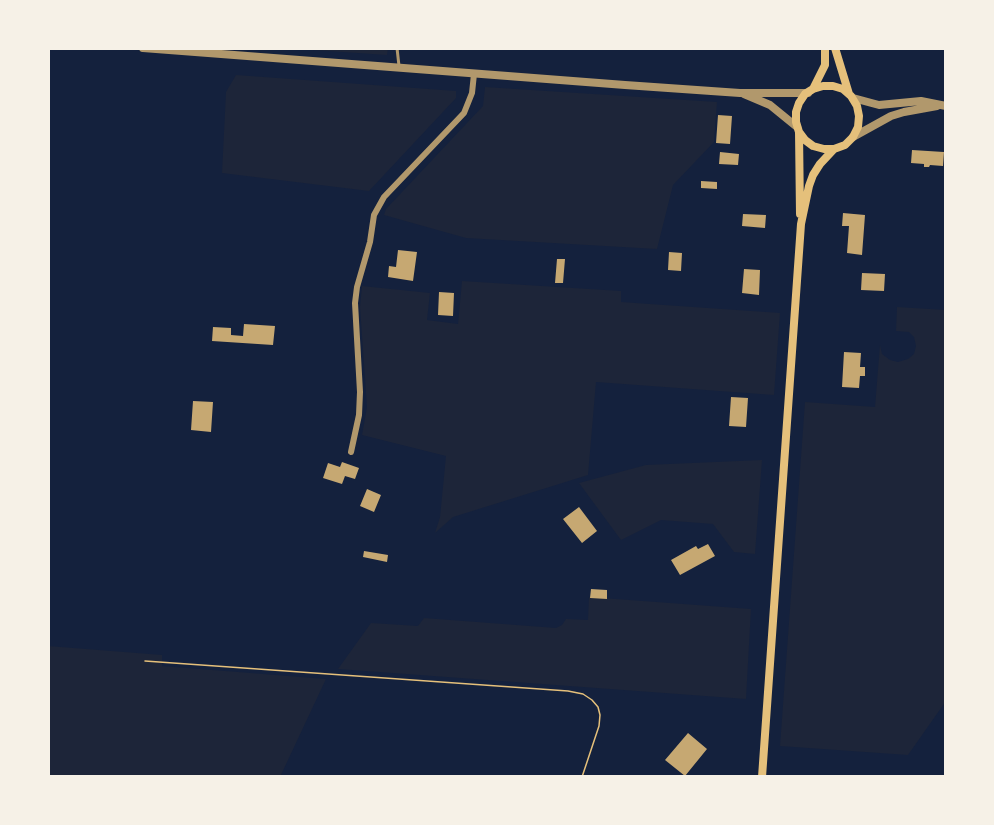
<!DOCTYPE html>
<style>
body{margin:0}
#map{position:relative;width:994px;height:825px;overflow:hidden;background:#14213d;font-family:Mulish,sans-serif}
canvas{display:block}
.frame{position:absolute;inset:0;border:50px solid #f6f1e7;pointer-events:none}
</style>
<div id="map">
<canvas width="994" height="825"></canvas>
<div class="frame"></div>
</div>
<script>
const ctx = document.querySelector('canvas').getContext('2d');
ctx.lineJoin = 'round';
function paint(path, color) { ctx.fillStyle = color; ctx.fill(path, 'evenodd'); }
const poly = rows => new Path2D(rows.map(r => 'M' + r).join(''));
function trace(path, color, width, dash) { ctx.strokeStyle = color; ctx.lineWidth = width; ctx.lineCap = dash ? 'butt' : 'round'; ctx.setLineDash(dash || []); ctx.stroke(path); }
paint(poly([
 [284,48,388,48,387,55],
 [236,75,456,91,456,98,369,191,222,173,226,92],
 [485,87,717,102,714,142,673,185,657,249,466,238,384,215,386,209,483,106],
 [462,281,621,291,621,302,780,313,774,395,596,382,588,475,453,517,435,533,440,517,446,456,362,435,367,407,360,307,362,286,430,293,427,320,458,324],
 [897,307,946,310,946,701,908,755,780,746,805,402,875,407,880,345,882,354,890,360,898,362,908,359,914,354,916,346,914,337,909,332,896,331],
 [762,460,755,554,734,552,713,524,661,520,621,540,579,483,646,465],
 [589,597,751,609,746,699,338,669,371,623,418,626,424,618,556,628,562,625,566,619,588,620],
 [48,646,162,655,162,666,326,679,280,777,48,777]
]), '#1d2539');
paint(poly([
 [718,115,732,116,730,144,716,143],
 [912,150,944,152,943,166,930,165,929,167,924,167,924,164,911,163],
 [720,152,739,154,738,165,719,164],
 [701,181,717,182,717,189,701,188],
 [843,213,865,215,862,255,847,253,849,226,842,226],
 [743,214,766,215,765,228,742,226],
 [398,250,417,252,413,281,388,277,389,266,396,267],
 [669,252,682,253,681,271,668,270],
 [557,259,565,259,563,283,555,283],
 [744,269,760,270,759,295,742,293],
 [862,273,885,274,884,291,861,290],
 [439,292,454,293,453,316,438,315],
 [244,324,275,326,273,345,212,341,213,327,231,328,231,335,243,336],
 [844,352,861,353,860,367,865,367,865,376,860,376,859,388,842,387],
 [731,397,748,398,746,427,729,426],
 [193,401,213,402,211,432,191,430],
 [342,462,359,468,355,479,345,476,342,484,323,478,328,463,340,467],
 [367,489,381,495,374,512,360,506],
 [579,507,597,531,582,543,563,519],
 [708,544,715,556,680,575,671,560,696,546,698,549],
 [364,551,388,555,387,562,363,557],
 [591,589,607,590,607,599,590,598],
 [688,733,707,749,685,776,665,760]
]), '#c6a872');
trace(poly([
 [145,661,568,691,583,694,592,700,598,707,600,715,599,726,582,777]
]), '#e5c07b', 1.5);
trace(poly([
 [397,48,399,66]
]), '#b1986c', 3);
trace(poly([
 [351,452,359,415,360,392,355,303,357,287,370,242,374,215,384,197,464,113,472,93,474,74]
]), '#b1986c', 6);
trace(poly([
 [143,48,625,85,740,93,808,93],
 [744,94,770,105,797,127],
 [853,98,879,105,921,101,946,106],
 [853,137,891,116,904,112,937,106]
]), '#b1986c', 8);
trace(poly([
 [835,48,849,94],
 [813,89,825,65,825,48],
 [799,132,800,214],
 [762,777,801,224,809,186,813,175,820,164,834,149,845,145,853,137,858,127,859,116,857,106,851,96,843,89,833,86,823,86,813,89,805,94,799,103,796,112,796,122,799,132,805,140,813,146,824,149,834,149]
]), '#e5c07b', 8);
</script>
